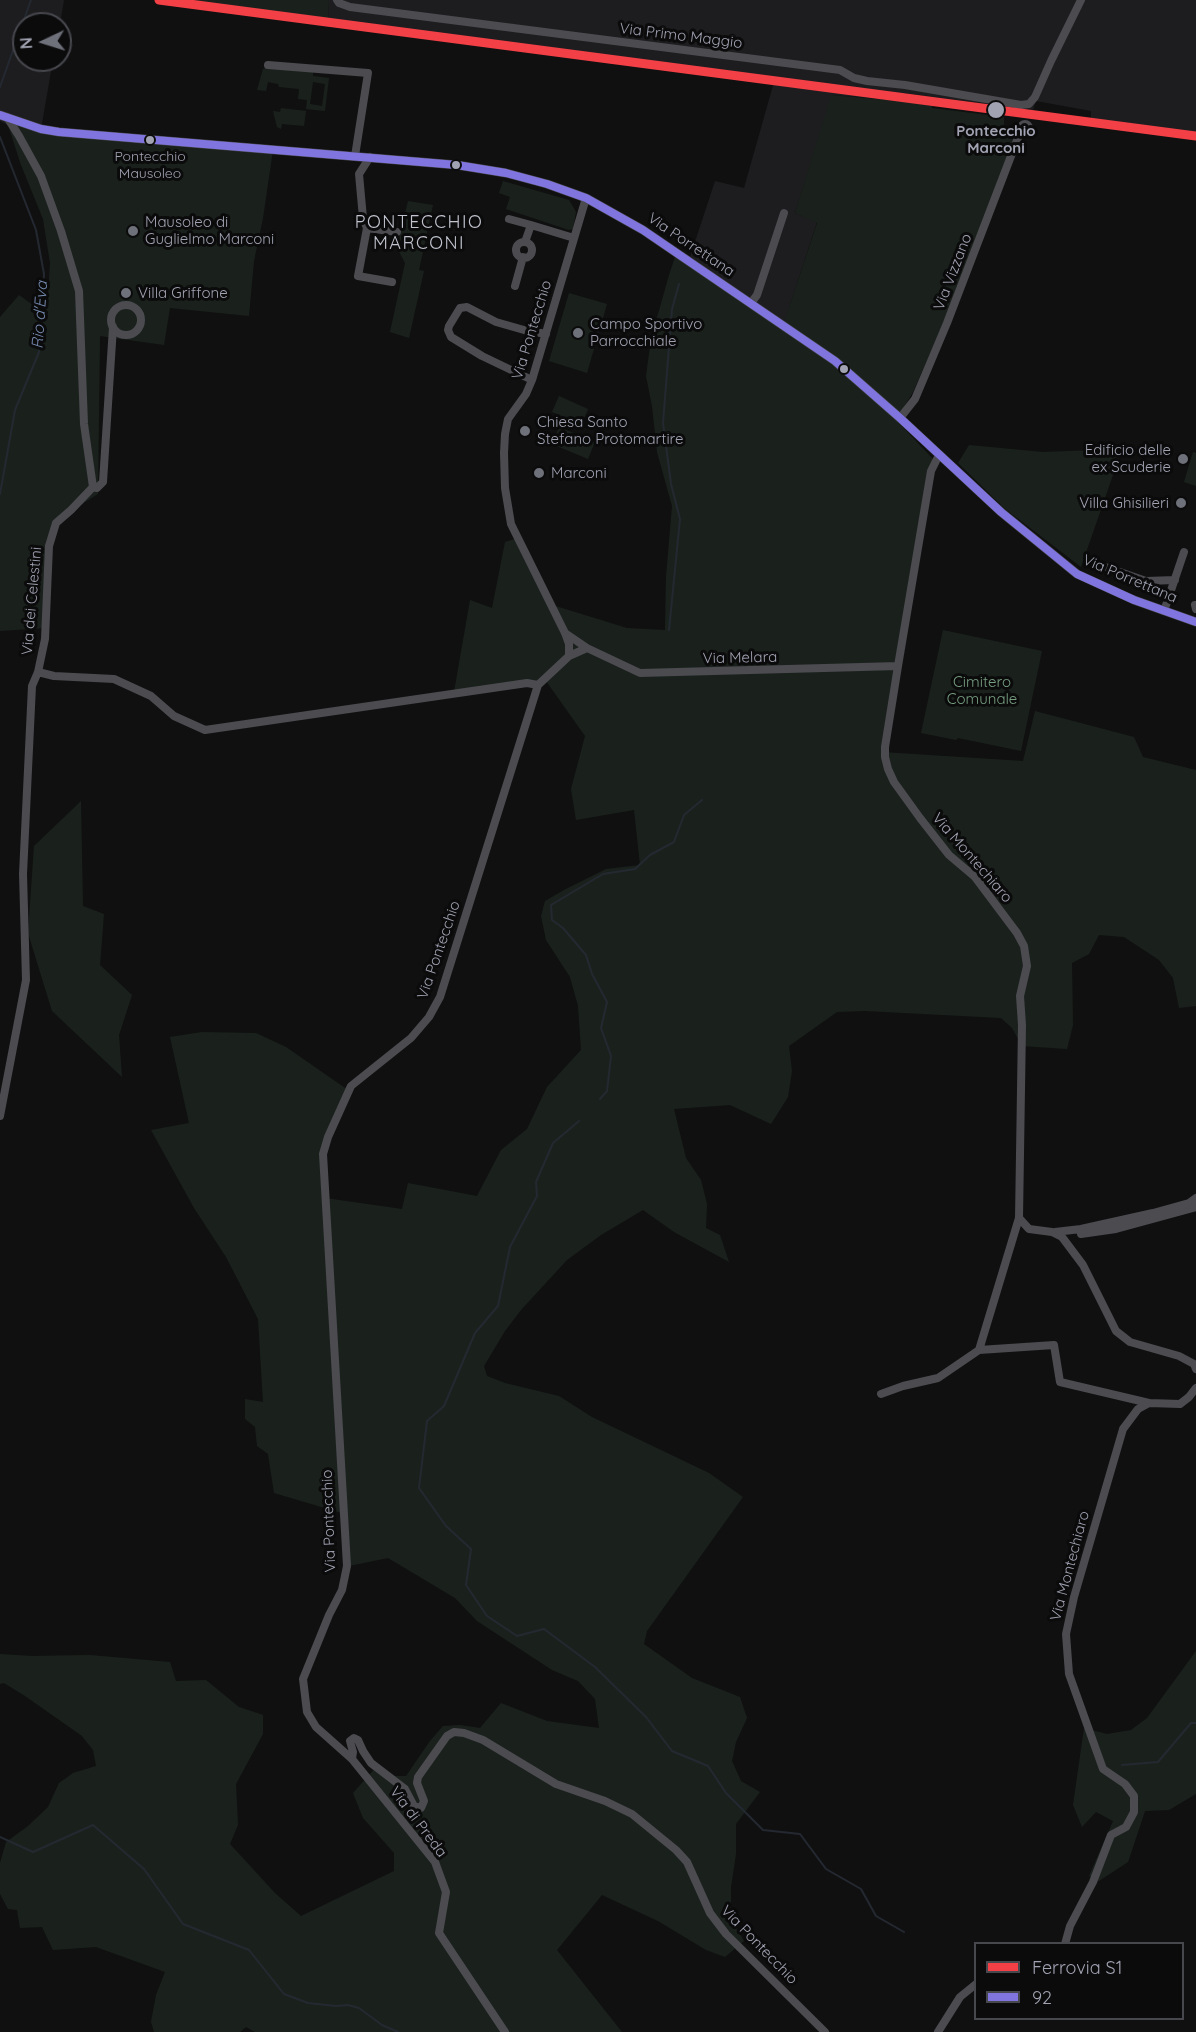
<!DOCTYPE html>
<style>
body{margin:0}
#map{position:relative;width:1196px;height:2032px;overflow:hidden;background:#101011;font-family:Quicksand,sans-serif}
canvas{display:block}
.legend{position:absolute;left:974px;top:1942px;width:210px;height:78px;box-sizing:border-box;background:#0b0b0c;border:2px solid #47484e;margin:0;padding:8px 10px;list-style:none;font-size:18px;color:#a1a3b2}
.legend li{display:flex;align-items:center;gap:12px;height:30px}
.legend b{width:30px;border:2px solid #47484e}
.north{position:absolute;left:12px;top:12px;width:60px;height:60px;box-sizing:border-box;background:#0b0b0c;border:2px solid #47484e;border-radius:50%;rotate:266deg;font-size:16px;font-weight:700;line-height:24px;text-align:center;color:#a1a3b2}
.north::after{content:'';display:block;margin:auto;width:21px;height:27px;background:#6e707a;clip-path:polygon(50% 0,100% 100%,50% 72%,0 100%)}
</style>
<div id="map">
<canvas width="1196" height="2032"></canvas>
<ul class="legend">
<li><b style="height:8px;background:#f34046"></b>Ferrovia S1</li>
<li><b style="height:8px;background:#8075df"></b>92</li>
</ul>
<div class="north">N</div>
</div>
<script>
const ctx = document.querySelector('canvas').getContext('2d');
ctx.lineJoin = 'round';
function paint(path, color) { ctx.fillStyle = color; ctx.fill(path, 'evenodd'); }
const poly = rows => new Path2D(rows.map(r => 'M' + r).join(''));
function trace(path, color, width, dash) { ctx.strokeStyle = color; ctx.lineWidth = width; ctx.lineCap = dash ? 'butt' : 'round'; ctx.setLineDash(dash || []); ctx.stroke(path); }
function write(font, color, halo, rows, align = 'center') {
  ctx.font = font + ' Quicksand,sans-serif'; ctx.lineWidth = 6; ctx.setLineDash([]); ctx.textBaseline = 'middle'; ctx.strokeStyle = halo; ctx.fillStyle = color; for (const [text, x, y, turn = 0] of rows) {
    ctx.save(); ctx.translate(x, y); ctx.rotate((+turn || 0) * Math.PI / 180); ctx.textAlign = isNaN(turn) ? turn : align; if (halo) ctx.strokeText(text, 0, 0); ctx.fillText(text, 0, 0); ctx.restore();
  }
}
paint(poly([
 [0,0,64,0,60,24,24,24,24,60,53,60,41,129,8,125,0,121],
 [329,0,1196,0,1196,133,1091,119,1091,111,1036,101,1033,110,904,93,902,100,832,95,795,213,817,222,784,324,690,257,715,181,744,188,774,82,525,51,328,23]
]), '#1d1d1f');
paint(poly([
 [164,0,329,0,328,23,256,13],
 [267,67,313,72,313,76,329,78,325,111,306,109,307,100,298,99,299,89,279,87,278,84,268,82,266,91,257,90,263,69],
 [313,82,325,84,322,106,310,104],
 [831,95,901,101,932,106,932,108,1004,117,1004,127,1018,130,954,299,913,392,896,420,933,459,882,752,1023,761,1035,711,1134,737,1143,757,1196,770,1196,1006,1179,1008,1173,978,1159,960,1124,937,1099,935,1089,954,1072,963,1073,1025,1067,1049,1022,1046,1012,1028,1001,1018,865,1011,837,1012,789,1046,792,1071,788,1097,771,1124,730,1105,674,1109,686,1158,701,1180,707,1204,706,1228,720,1235,729,1262,674,1232,643,1210,601,1235,567,1260,521,1310,505,1331,484,1366,487,1376,505,1383,559,1396,592,1417,709,1473,743,1497,647,1631,644,1644,692,1678,740,1697,747,1718,736,1742,732,1761,741,1781,760,1792,736,1824,736,1854,731,1887,731,1919,744,1941,725,1957,706,1950,658,1921,602,1895,557,1950,622,2032,255,2032,246,2027,240,2032,154,2032,151,2022,156,1995,165,1972,96,1947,53,1950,42,1927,20,1928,17,1910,8,1909,0,1894,0,1863,6,1842,28,1826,48,1807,59,1783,73,1773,96,1766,93,1750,82,1736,25,1696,4,1683,0,1684,0,1654,32,1656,90,1655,170,1662,176,1681,206,1680,239,1707,263,1715,263,1734,236,1784,238,1825,230,1844,275,1893,301,1916,394,1871,394,1853,363,1818,353,1793,377,1766,394,1776,406,1776,430,1741,443,1726,460,1725,480,1728,501,1703,547,1721,599,1728,595,1699,578,1681,552,1670,477,1621,455,1598,388,1558,349,1566,345,1514,274,1493,268,1454,257,1446,255,1427,245,1419,245,1399,263,1402,258,1319,226,1257,194,1208,151,1130,189,1123,170,1037,202,1032,256,1033,286,1047,348,1090,326,1140,325,1198,402,1209,408,1183,477,1196,501,1150,527,1129,547,1087,581,1050,578,1006,570,977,546,940,541,916,545,901,564,890,606,869,640,865,634,810,576,820,571,789,585,736,546,681,454,692,470,600,492,608,505,542,518,538,549,604,627,628,665,630,666,577,672,506,657,452,652,406,646,376,651,339,669,275,677,251,784,323,817,223,795,213],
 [281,108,306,111,304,126,282,124,281,129,277,127,273,111,280,112],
 [8,125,273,150,263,218,254,261,249,316,170,308,164,345,100,336,98,494,63,516,53,533,45,628,0,631,0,317,19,295,44,313,48,296,50,263,43,219,21,165],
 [503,181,569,200,576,212,573,229,569,230,506,209,510,197,499,193],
 [408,201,433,205,419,270,424,271,409,338,390,332,405,263,397,248],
 [569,293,607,304,587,373,549,361],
 [559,396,588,409,582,424,552,412],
 [559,427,595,442,588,459,552,444],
 [969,445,1043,452,1122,449,1081,567,1004,508,958,463],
 [1193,452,1196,453,1196,486,1184,482],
 [943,630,1042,651,1021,751,958,738,956,740,921,733],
 [81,801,83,906,104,914,100,965,132,995,119,1035,122,1077,52,1011,28,933,34,846],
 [1196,1651,1196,1794,1169,1810,1145,1811,1128,1862,1099,1881,1089,1876,1113,1821,1096,1812,1082,1827,1073,1805,1084,1728,1107,1734,1131,1730,1147,1718]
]), '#1a211c');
trace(poly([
 [0,87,31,0],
 [0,137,36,230,44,274,39,352,15,410,0,494],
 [669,630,680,519,671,484,663,423,672,309,679,284],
 [600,1099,607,1091,611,1056,601,1028,607,1002,592,974,586,955,563,928,552,920,551,905,603,874,635,869,650,855,674,842,684,815,702,800],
 [579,1121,553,1143,536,1182,537,1196,510,1247,498,1306,475,1333,444,1406,427,1421,419,1488,446,1526,471,1549,466,1585,487,1616,517,1636,544,1629,595,1667,646,1717,672,1751,708,1766,726,1793,763,1830,800,1834,826,1869,861,1889,876,1916,904,1932],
 [1122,1765,1158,1762,1191,1723,1196,1723],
 [0,1837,33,1852,93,1825,144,1869,183,1924,249,1950,284,1994,308,2003,336,2006,348,2005,359,2008,382,2025,398,2032]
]), '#242931', 2);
trace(poly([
 [337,0,339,3,350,7,840,70,854,78,867,81,905,85,1021,105,1029,104,1035,97,1051,61,1081,0],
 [268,65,368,73,355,156],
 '1021 128a4 4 0 1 1 8 0a4 4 0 1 1-8 0Z',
 [370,157,359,174,363,218,367,228,358,276,392,282],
 [509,219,531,225,525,242],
 [531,225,574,238],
 [367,228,397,232],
 '516 250a8 8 0 1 1 16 0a8 8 0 1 1-16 0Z',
 [515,286,523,257],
 [751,303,757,295,784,213],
 '111 320a15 15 0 1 1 30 0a15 15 0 1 1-30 0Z',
 [532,380,482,356,451,337,448,330,449,326,460,308,467,307,496,322,524,330,546,334],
 [900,418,915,399,947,323,1021,130],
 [939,455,931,471,898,666,885,747,885,757,888,769,894,782,920,818,949,855,975,877,1017,933,1024,946,1027,966,1020,996,1022,1025,1019,1218,1029,1229,1052,1232,1062,1237,1083,1265,1116,1331,1130,1342,1179,1356,1194,1364,1196,1369],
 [93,487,97,488,103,482,113,327],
 [1094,563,1146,581,1175,580],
 [1195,605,1196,609],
 [1164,611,1184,552],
 [587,648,640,673,898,666],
 [569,656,569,644,565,633,511,524,505,488,504,453,505,434,508,419,526,394,532,380,586,198],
 [38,672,54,676,114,679,151,696,174,716,205,730,527,683,538,685],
 [0,1116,26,980,23,874,32,686,38,672,45,639,49,546,56,523,71,510,93,487,84,424,79,291,61,231,41,176,19,136,7,117],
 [1055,1232,1081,1229,1153,1213,1189,1203,1196,1198],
 [1081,1234,1116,1229,1196,1207],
 [979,1350,1019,1218],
 [881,1394,903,1386,938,1378,979,1350,1054,1345,1060,1382,1149,1403],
 [352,1759,353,1752,350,1741,354,1738,358,1740,363,1751,371,1763,405,1789,414,1806,421,1808,424,1801,417,1783,418,1777,447,1736,454,1732,464,1733,483,1740,556,1784,605,1801,632,1814,676,1850,687,1862,710,1913,726,1934,825,2032],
 [1065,1944,1070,1926,1093,1882,1111,1835,1126,1827,1134,1812,1134,1796,1125,1784,1103,1769,1069,1674,1066,1634,1074,1597,1123,1429,1138,1409,1149,1403,1180,1404,1189,1397,1196,1388],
 [505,2032,439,1933,446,1892,435,1862,352,1759,316,1727,307,1712,303,1679,329,1615,342,1590,347,1566,323,1154,328,1137,351,1086,411,1038,429,1017,440,997,538,685,569,656,587,648,565,633],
 [938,2032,960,1997,976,1984]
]), '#4b4b50', 8);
trace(poly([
 [0,115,41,129,59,132,457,165,506,173,547,184,586,198,643,230,835,361,900,418,1001,512,1077,574,1134,600,1196,622]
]), '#47474b', 9);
trace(poly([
 [0,115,41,129,59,132,457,165,506,173,547,184,586,198,643,230,835,361,900,418,1001,512,1077,574,1134,600,1196,622]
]), '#8075df', 8);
trace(poly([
 [159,0,1196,136]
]), '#f34046', 9);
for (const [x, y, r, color] of [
 [996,110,9,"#a1a3b2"],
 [150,140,5,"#a1a3b2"],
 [456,165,5,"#a1a3b2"],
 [133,231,6,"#6e707a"],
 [126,293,6,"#6e707a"],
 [578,333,6,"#6e707a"],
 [844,369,5,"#a1a3b2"],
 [525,431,6,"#6e707a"],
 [1183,459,6,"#6e707a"],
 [539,473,6,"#6e707a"],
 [1181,503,6,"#6e707a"]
]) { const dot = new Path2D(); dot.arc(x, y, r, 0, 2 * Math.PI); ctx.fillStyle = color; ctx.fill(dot); trace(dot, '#0b0b0c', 2); }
write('14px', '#a1a3b2', '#0b0b0c', [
 ["Pontecchio",150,157],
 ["Mausoleo",150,174]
]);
write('15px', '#a1a3b2', '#0b0b0c', [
 ["Via Primo Maggio",681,36,7],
 ["Via Porrettana",691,245,34],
 ["Via Vizzano",953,272,-69],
 ["Via Pontecchio",532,330,-73],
 ["Via Porrettana",1130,579,23],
 ["Via dei Celestini",32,601,-85],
 ["Via Melara",740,658,-1],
 ["Via Montechiaro",972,858,49],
 ["Via Pontecchio",439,950,-71],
 ["Via Pontecchio",329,1521,-92],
 ["Via Montechiaro",1070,1566,-75],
 ["Via di Preda",418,1822,53],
 ["Via Pontecchio",759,1945,46]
]);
write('bold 15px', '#a1a3b2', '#0b0b0c', [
 ["Pontecchio",996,131],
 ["Marconi",996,148]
]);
write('15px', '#a1a3b2', '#0b0b0c', [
 ["Mausoleo di",145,222],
 ["Guglielmo Marconi",145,239],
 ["Villa Griffone",138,293],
 ["Campo Sportivo",590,324],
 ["Parrocchiale",590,341],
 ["Chiesa Santo",537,422],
 ["Stefano Protomartire",537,439],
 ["Edificio delle",1171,450,"right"],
 ["ex Scuderie",1171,467,"right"],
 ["Marconi",551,473],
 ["Villa Ghisilieri",1169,503,"right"]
], 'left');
write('15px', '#779e80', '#0b0b0c', [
 ["Cimitero",982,682],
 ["Comunale",982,699]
]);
write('italic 16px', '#768aaf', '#0b0b0c', [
 ["Rio d'Eva",40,315,-86]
]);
ctx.letterSpacing = '1.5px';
write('18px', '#c1c3ce', '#0b0b0c', [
 ["PONTECCHIO",419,223],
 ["MARCONI",419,244]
]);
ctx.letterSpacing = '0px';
</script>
